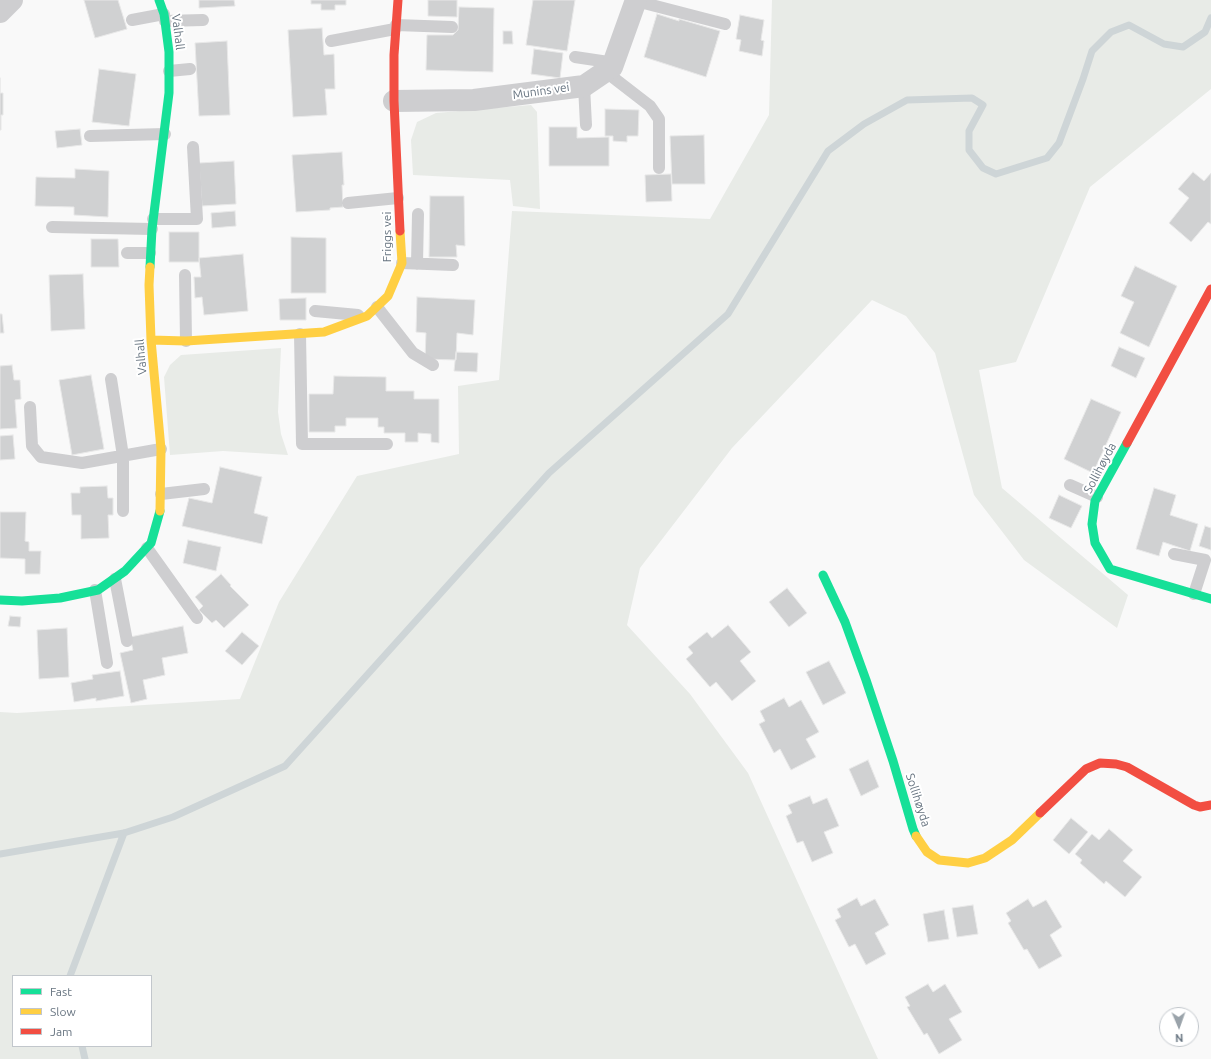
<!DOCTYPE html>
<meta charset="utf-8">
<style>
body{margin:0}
#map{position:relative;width:1211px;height:1059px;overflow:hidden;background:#f9f9f9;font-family:Ubuntu,sans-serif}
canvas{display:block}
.legend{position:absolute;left:12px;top:975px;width:140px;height:72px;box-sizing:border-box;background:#fff;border:1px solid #c2c7cc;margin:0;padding:5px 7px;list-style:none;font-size:12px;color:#677480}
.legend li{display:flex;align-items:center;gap:8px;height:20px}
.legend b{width:20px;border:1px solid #c2c7cc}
.north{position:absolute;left:1159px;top:1007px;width:40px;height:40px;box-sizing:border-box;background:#fff;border:1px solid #c2c7cc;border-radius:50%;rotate:178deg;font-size:11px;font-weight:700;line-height:16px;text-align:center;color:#677480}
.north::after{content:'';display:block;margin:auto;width:14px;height:18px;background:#9aa3aa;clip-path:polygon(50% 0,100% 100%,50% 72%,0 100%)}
</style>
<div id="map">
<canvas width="1211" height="1059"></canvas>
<ul class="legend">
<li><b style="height:5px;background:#16e098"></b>Fast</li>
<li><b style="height:5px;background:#ffcf43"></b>Slow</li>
<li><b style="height:5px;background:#f24e42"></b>Jam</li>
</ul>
<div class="north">N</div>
</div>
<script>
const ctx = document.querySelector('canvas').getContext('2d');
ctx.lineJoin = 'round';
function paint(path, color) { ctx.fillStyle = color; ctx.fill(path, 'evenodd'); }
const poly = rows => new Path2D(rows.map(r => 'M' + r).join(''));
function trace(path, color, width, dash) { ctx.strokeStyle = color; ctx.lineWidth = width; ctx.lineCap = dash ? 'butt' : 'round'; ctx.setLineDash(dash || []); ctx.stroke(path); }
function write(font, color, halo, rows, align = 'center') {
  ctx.font = font + ' Ubuntu,sans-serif'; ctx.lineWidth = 4; ctx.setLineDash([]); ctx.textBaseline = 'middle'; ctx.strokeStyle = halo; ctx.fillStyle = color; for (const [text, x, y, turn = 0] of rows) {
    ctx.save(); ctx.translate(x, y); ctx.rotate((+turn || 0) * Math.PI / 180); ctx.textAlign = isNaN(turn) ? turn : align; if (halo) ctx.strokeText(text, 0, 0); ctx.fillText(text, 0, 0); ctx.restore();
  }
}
paint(poly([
 [772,0,1211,0,1211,89,1090,187,1016,362,979,370,1002,488,1128,595,1117,628,1024,560,974,495,935,353,906,316,872,300,732,448,640,568,627,625,690,694,748,773,878,1059,0,1059,0,712,17,713,240,699,279,602,357,476,459,454,458,386,499,380,512,211,710,219,769,115],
 [13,976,151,976,151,1046,13,1046],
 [531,105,537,112,540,209,513,206,510,180,413,175,411,140,417,122,436,113],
 [281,348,278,412,281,434,288,455,223,451,170,455,164,377,170,365,181,355]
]), '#e8ebe7');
trace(poly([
 [0,854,124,833,173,817,285,766,549,473,728,314,828,151,864,124,907,100,972,98,983,105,969,131,969,150,983,168,996,174,1047,158,1059,143,1083,79,1092,51,1111,32,1129,25,1164,44,1183,47,1205,32,1211,18],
 [70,976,124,833],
 [82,1046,85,1059]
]), '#ced5d7', 7);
const building = poly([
 [84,0,118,0,127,29,95,38,84,0],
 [199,0,234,0,235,6,199,8,199,0],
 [311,0,346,0,346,5,335,5,335,10,321,10,321,4,311,4,311,0],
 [428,0,457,0,457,17,428,16,428,0],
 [533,0,575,0,567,51,526,45,533,0],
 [459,7,494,8,493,72,426,70,427,35,453,35,458,30,459,7],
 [657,14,679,21,679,19,720,31,706,77,644,57,657,14],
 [740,15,764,20,761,40,764,41,762,56,739,51,741,40,736,39,740,15],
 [322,28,324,55,334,54,335,89,325,89,327,115,293,117,288,30,322,28],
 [503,31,512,31,513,44,503,44,503,31],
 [227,41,230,115,199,116,195,43,227,41],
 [534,49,563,53,560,78,531,74,534,49],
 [99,69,136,74,129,126,92,122,99,69],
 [0,78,0,93,3,93,3,115,1,115,1,130,0,130,0,78],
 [605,109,639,110,638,136,627,136,627,142,613,141,613,136,605,136,605,109],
 [549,127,577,127,577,138,609,137,609,166,549,166,549,127],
 [80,129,82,145,57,148,55,131,80,129],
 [704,135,705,184,672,184,670,136,704,135],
 [342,152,344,185,342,185,343,207,330,208,330,210,296,212,292,155,342,152],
 [234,161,236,204,202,206,199,163,234,161],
 [75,169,109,171,108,217,74,215,74,207,35,206,36,177,75,178,75,169],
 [1193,172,1204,181,1211,173,1211,224,1208,222,1191,242,1169,223,1189,198,1178,189,1193,172],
 [671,174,672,201,646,202,645,175,671,174],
 [430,196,464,196,465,246,456,245,457,257,429,257,430,196],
 [235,211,236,226,212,228,211,213,235,211],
 [169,232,199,232,199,262,169,262,169,232],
 [291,237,326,238,326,293,291,293,291,237],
 [91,239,118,239,119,267,91,267,91,239],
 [243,254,248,311,204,315,202,297,195,298,194,277,201,277,199,258,243,254],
 [1135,266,1177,286,1149,347,1120,333,1134,302,1121,296,1135,266],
 [83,274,85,329,51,331,49,275,83,274],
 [417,297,475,300,473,335,457,333,456,360,425,359,426,333,416,332,417,297],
 [306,298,306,320,280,320,279,299,306,298],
 [0,314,2,314,4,333,0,333,0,314],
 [1119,347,1145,358,1136,378,1111,366,1119,347],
 [456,352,478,353,477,372,454,371,456,352],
 [12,365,14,380,20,380,21,399,15,400,17,428,0,429,0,366,12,365],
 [91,375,104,449,72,455,59,380,91,375],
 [334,376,386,377,386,391,414,391,414,399,439,399,439,443,431,442,431,434,418,433,418,442,405,442,405,433,384,433,384,427,378,427,378,418,346,418,346,426,335,426,335,432,309,432,309,394,333,394,334,376],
 [1091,399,1121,412,1093,473,1064,459,1091,399],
 [13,435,15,459,0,460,0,436,13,435],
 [220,467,262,477,254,513,268,517,262,544,182,526,189,498,212,503,220,467],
 [107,486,108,498,113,498,113,515,108,515,109,538,81,539,81,515,72,515,71,493,80,493,80,487,107,486],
 [1154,488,1176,495,1170,515,1198,524,1190,551,1163,542,1159,556,1136,549,1154,488],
 [1059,495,1082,506,1071,528,1049,518,1059,495],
 [0,512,26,512,25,541,29,542,29,551,41,551,40,574,25,574,25,559,0,558,0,512],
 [1205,526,1211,528,1211,550,1199,546,1205,526],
 [188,540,221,547,216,571,183,563,188,540],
 [221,574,231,585,230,586,249,605,224,628,216,620,212,623,199,610,203,606,195,597,221,574],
 [787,588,807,613,789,627,769,602,787,588],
 [10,616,21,617,20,627,8,626,10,616],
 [728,625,751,652,740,661,756,681,732,701,716,682,710,687,686,659,693,653,688,647,707,632,712,638,728,625],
 [183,626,188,653,162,658,165,675,143,680,147,699,131,703,120,653,133,650,130,637,183,626],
 [67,628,69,677,39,679,37,630,67,628],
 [242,632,259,646,242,665,225,651,242,632],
 [829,661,846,693,823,705,806,672,829,661],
 [120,671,124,696,96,701,96,698,74,702,71,683,93,679,92,675,120,671],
 [784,698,789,707,801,700,819,732,806,739,816,757,791,770,780,749,774,753,759,724,765,721,760,711,784,698],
 [868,760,879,787,861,796,849,769,868,760],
 [810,796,813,804,827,798,839,826,824,832,833,853,812,862,803,841,797,843,786,816,792,813,788,805,810,796],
 [1071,818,1088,832,1069,854,1053,840,1071,818],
 [1109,829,1133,850,1123,861,1142,877,1125,897,1106,881,1104,884,1080,863,1082,860,1075,854,1092,834,1099,840,1109,829],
 [857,898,861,906,875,899,889,925,875,933,886,954,866,965,855,944,849,947,835,920,841,917,837,909,857,898],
 [1028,899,1033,907,1046,900,1062,927,1050,935,1062,956,1039,969,1027,949,1024,950,1008,923,1011,921,1006,913,1028,899],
 [973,905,978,934,957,937,952,908,973,905],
 [944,910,949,939,928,942,923,914,944,910],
 [928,984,933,992,945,984,962,1012,949,1019,962,1040,939,1054,927,1033,924,1035,907,1007,910,1006,905,997,928,984]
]);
paint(building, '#d0d1d2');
trace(building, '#e8e8e8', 1);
trace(poly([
 [636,1,725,24],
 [132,20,164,14],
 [165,21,203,20],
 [396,25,452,27],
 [331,41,395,29],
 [575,57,615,63],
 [169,71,190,69],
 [606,72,650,106,659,119,659,168],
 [584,86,586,125],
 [90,136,165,134],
 [348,203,398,198],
 [153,219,197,219,193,147],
 [52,227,152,229],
 [127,253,150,253],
 [402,263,453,265],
 [417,264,418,214],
 [185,275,186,341],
 [377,307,413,353,433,365],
 [315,311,358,315],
 [300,334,302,444,387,444],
 [111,379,123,456,123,511],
 [30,407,32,446,41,457,82,463,161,449],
 [1070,485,1097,497],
 [161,494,204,489],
 [147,548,197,618],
 [1174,554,1205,560,1194,594],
 [115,579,127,641],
 [95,590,107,663]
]), '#ceced0', 12);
trace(poly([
 [0,12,12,0],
 [394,101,474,100,584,86,612,67,636,0]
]), '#ceced0', 22);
trace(poly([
 [150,267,152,229,169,93,169,52,164,14,159,0],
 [1127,443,1095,501,1092,524,1095,543,1110,569,1211,599],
 [823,575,845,622,866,680,893,761,913,829,916,836],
 [0,600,22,601,60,598,98,590,125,571,151,543,160,511]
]), '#16e098', 9);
trace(poly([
 [150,267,149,285,151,340,161,449,160,511],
 [151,340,186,341,324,332,367,316,388,296,402,263,400,231],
 [916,836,927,852,939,860,968,863,985,858,1012,840,1040,813]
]), '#ffcf43', 9);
trace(poly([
 [398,0,394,55,394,101,400,231],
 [1127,443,1211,289],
 [1040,813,1086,769,1100,763,1116,764,1127,767,1194,805,1200,807,1211,805]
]), '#f24e42', 9);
write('12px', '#677480', '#fff', [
 ["Valhall",178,32,83],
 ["Munins vei",541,91,-8],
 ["Friggs vei",387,237,-90],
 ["Valhall",141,357,-95],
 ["Sollihøyda",1100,468,-62],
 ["Sollihøyda",918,800,72]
]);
</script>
